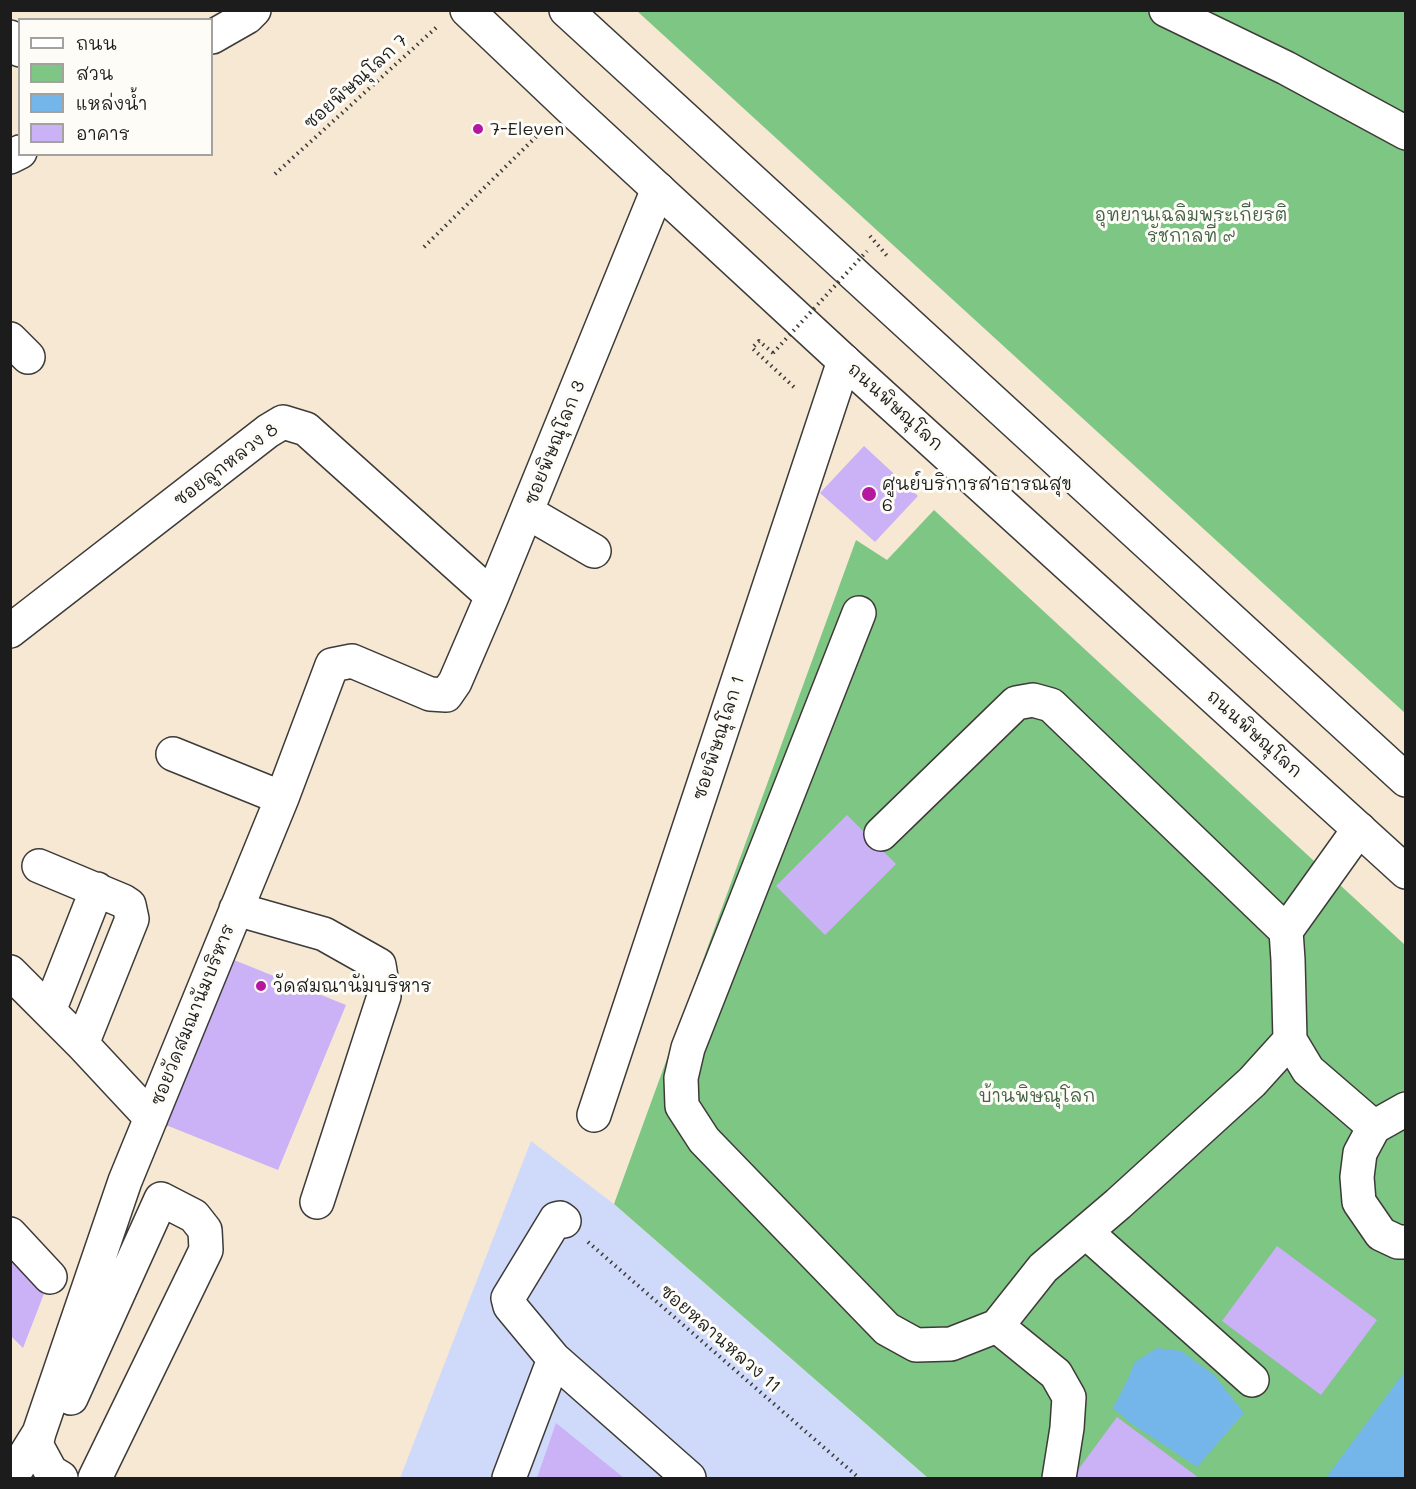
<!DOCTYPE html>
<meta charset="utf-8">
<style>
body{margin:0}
#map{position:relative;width:1416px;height:1489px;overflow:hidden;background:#f7e8d4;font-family:Mali,"Playpen Sans Thai",sans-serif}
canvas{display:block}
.frame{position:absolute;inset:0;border:12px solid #1c1c1c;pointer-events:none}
.legend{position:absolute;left:18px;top:18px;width:195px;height:138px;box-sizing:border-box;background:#fdfcf7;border:2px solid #a3a29f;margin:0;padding:8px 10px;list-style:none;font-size:18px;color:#1c1c1c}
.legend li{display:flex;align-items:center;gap:12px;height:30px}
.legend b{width:30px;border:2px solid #a3a29f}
</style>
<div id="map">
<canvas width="1416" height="1489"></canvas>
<div class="frame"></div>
<ul class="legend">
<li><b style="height:8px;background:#fff"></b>ถนน</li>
<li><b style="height:16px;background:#7ec683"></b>สวน</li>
<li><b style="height:16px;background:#74b6e9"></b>แหล่งน้ำ</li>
<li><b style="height:16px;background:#cbb1f6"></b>อาคาร</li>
</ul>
</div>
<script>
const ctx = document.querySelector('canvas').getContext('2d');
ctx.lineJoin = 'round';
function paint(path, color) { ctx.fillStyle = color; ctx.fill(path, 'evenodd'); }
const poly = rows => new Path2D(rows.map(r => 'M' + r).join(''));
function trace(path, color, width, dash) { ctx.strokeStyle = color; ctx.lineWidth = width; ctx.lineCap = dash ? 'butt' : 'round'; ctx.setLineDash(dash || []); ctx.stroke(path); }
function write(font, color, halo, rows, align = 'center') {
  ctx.font = font + ' Mali,"Playpen Sans Thai",sans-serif'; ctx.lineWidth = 6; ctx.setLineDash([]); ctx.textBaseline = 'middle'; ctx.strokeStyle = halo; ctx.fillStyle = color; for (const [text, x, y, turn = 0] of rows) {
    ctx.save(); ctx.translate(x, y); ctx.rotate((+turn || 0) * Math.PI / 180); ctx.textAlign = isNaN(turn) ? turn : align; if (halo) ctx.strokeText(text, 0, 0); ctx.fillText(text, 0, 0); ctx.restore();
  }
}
paint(poly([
 [531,1141,614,1204,928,1478,400,1478]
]), '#cfdafa');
paint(poly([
 [637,11,1405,11,1405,713],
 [934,510,1405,945,1405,1478,928,1478,614,1204,856,540,887,560]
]), '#7ec683');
paint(poly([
 [1157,1348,1181,1351,1214,1375,1244,1413,1197,1467,1132,1424,1113,1408,1127,1381,1135,1362],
 [1405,1371,1405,1478,1326,1478]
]), '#74b6e9');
paint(poly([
 [864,446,918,496,875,542,820,493],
 [847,815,896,864,825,935,776,886],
 [229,958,346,1005,278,1170,161,1123],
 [1277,1246,1377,1320,1321,1395,1222,1321],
 [10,1259,47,1286,23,1348,10,1335],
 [1117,1417,1199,1478,1072,1478],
 [556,1423,624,1478,537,1478]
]), '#cbb1f6');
const minor = poly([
 [1166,10,1286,68,1406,133],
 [10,37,20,50],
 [212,37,247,17,254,10],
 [10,157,20,152],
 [10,339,28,357],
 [527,512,594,551],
 [859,613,688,1048,681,1078,682,1106,704,1140,887,1329,916,1345,951,1344,997,1326,1056,1374,1069,1397,1067,1428,1059,1478],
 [10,631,268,431,283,422,306,429,492,596],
 [173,754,282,798],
 [1359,829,1286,931,1288,960,1290,1040,1308,1070,1374,1127],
 [881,834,1016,703,1033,700,1051,705,1286,931],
 [39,866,123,901,129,905,132,919,82,1044],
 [236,909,324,934,379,965,384,996,317,1202],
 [10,972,82,1044,151,1118],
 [49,1011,97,889],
 [1406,1109,1374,1127,1360,1153,1357,1177,1359,1202,1381,1234,1398,1242,1406,1242],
 [594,1115,844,361],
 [564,1221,560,1218,556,1219,508,1298,510,1306,554,1359,689,1478],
 [1086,1232,1252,1380],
 [10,1234,50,1277],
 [997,1326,1043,1268,1118,1204,1252,1082,1290,1040],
 [71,1398,161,1199,194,1216,205,1230,206,1250,95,1478],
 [39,1433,37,1441,38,1448,51,1472,61,1478],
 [11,1478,39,1433,125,1181,282,798,332,665,352,661,430,694,446,695,455,682,492,596,658,189],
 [509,1478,554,1359]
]);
const major = poly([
 [467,10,568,106,844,361,1406,872],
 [566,10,1406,780]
]);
trace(minor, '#3d3b38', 36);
trace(major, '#3d3b38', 36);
trace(poly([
 [275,174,439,25],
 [870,236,888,257,886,258],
 [424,247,546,127],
 [773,353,759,341,752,348,795,388],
 [588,1242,859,1478]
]), '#3d3b38', 4, [1.5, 4.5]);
trace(minor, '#fff', 33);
trace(major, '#fff', 33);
trace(poly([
 [773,353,867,251]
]), '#3d3b38', 4, [1.5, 4.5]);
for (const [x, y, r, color] of [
 [478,129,6,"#b5179e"],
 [869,494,8,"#b5179e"],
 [261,986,6,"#b5179e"]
]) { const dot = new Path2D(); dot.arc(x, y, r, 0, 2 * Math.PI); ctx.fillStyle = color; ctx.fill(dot); trace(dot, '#fdfcf7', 2); }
write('18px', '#1c1c1c', '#fdfcf7', [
 ["ซอยพิษณุโลก 7",356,82,-42],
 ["ถนนพิษณุโลก",895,407,42],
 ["ซอยพิษณุโลก 3",555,443,-68],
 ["ซอยลูกหลวง 8",226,465,-37],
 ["ถนนพิษณุโลก",1254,734,42],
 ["ซอยพิษณุโลก 1",719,738,-72],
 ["ซอยวัดสมณานัมบริหาร",193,1015,-68],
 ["ซอยหลานหลวง 11",720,1339,41]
]);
write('18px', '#1c1c1c', '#fdfcf7', [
 ["7-Eleven",490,129],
 ["ศูนย์บริการสาธารณสุข",882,484],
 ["6",882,505],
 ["วัดสมณานัมบริหาร",273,986]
], 'left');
write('18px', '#436045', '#fdfcf7', [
 ["อุทยานเฉลิมพระเกียรติ",1191,215],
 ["รัชกาลที่ ๙",1191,236],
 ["บ้านพิษณุโลก",1037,1096]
]);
</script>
